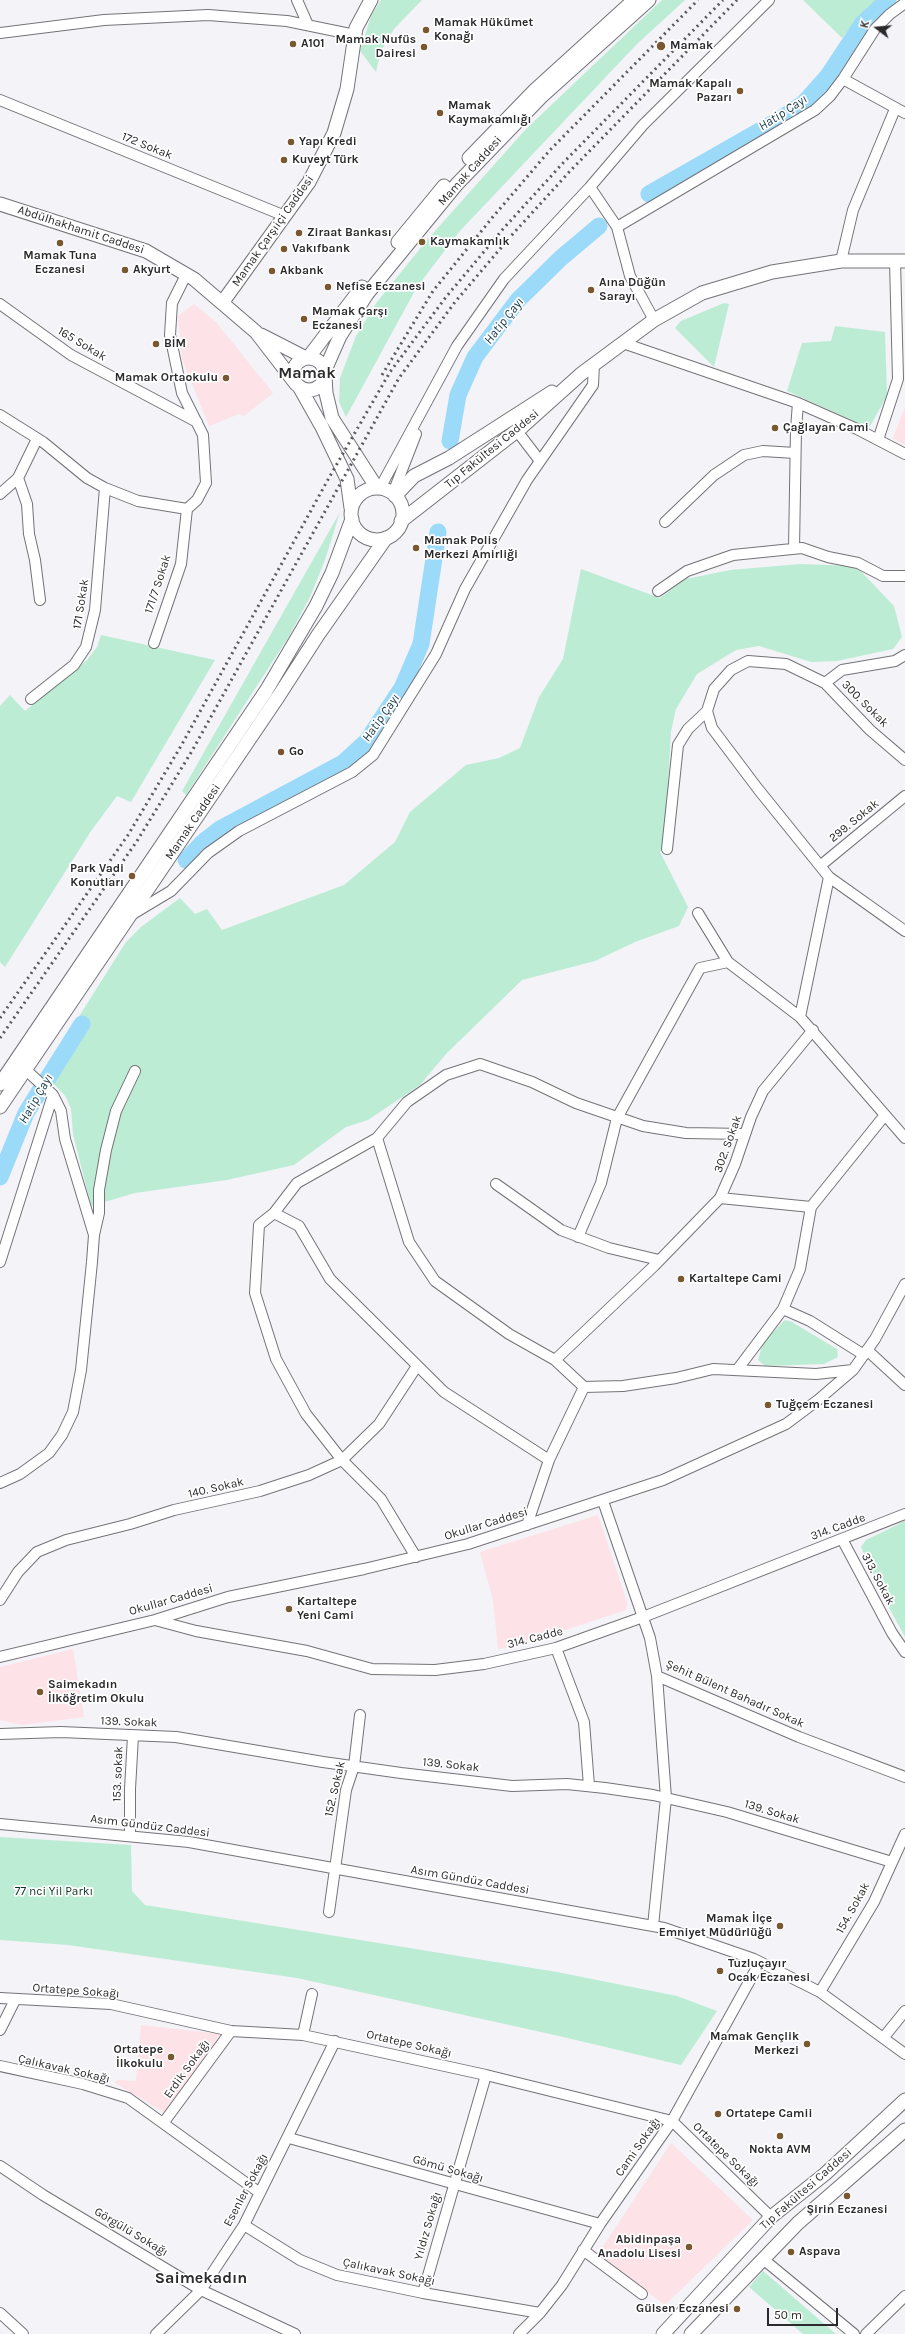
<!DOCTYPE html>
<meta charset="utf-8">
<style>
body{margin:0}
#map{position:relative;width:905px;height:2334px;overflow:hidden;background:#f3f3f8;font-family:Karla,sans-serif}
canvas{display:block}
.north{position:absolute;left:857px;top:8px;width:40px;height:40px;-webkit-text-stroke:3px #fff;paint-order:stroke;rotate:286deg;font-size:11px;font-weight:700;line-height:16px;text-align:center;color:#2b2b2d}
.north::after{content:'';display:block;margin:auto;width:14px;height:18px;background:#2b2b2d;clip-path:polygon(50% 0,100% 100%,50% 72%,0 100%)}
.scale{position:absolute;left:767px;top:2308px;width:71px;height:18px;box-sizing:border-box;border:2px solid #2b2b2d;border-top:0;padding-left:5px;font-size:12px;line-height:14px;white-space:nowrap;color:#2b2b2d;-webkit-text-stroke:3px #fff;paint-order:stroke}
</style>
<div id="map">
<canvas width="905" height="2334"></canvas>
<div class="north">K</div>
<div class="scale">50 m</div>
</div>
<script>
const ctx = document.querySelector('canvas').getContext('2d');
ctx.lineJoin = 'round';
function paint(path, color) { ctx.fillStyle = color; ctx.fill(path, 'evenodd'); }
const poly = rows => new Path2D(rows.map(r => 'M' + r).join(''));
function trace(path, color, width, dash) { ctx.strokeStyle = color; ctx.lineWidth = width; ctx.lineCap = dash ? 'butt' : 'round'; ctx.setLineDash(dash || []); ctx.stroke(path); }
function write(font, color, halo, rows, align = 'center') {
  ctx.font = font + ' Karla,sans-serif'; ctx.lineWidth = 3.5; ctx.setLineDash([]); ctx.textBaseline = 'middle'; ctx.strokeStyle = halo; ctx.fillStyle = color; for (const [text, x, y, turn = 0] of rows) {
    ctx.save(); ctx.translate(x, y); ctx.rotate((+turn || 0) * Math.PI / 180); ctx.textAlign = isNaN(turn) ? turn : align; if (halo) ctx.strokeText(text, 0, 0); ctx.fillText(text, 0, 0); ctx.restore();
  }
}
paint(poly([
 [194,304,216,322,273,393,244,416,239,414,209,426,182,359,178,316],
 [905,407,905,445,893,438],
 [598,1515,627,1602,626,1610,519,1645,498,1649,493,1600,480,1552],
 [73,1649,84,1717,22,1725,0,1720,0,1667],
 [141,2025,220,2034,165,2113,115,2083,116,2080,136,2081],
 [671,2143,753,2220,665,2305,598,2254]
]), '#fde2e7');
paint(poly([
 [381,0,422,0,394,29,381,51,376,72,360,51,371,16],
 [662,0,685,0,637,44,459,232,417,287,346,417,339,402,340,378,356,336,377,302,427,240,526,129],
 [803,0,876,0,865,10,842,38],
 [724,303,729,304,714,367,675,328,681,321],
 [835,326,885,332,887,396,869,428,787,391,802,343,831,341],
 [340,512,325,560,310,597,288,638,186,795,182,791],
 [801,564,856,566,894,606,902,637,893,649,837,661,811,662,759,646,736,650,697,674,676,709,671,732,665,837,660,852,688,907,679,926,635,942,595,961,522,980,446,1054,420,1085,368,1120,346,1127,294,1165,227,1180,135,1193,91,1206,73,1134,71,1109,66,1097,53,1083,90,1025,78,1018,126,942,141,927,180,898,195,914,207,909,222,930,344,885,395,842,410,812,466,765,499,758,520,748,539,697,563,659,581,569,660,598,686,579,730,570],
 [101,635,215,660,131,802,117,796,91,831,5,967,0,962,0,706,10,695,25,711,87,660,97,647],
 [785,1320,792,1322,837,1349,838,1357,824,1364,765,1366,758,1360,763,1342],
 [905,1521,905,1637,881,1593,861,1547,866,1540],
 [0,1837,131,1845,132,1891,145,1905,557,1972,677,1996,717,2011,681,2065,559,2036,297,1978,68,1945,0,1940],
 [763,2271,836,2334,803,2334,749,2287]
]), '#bdecd5');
trace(poly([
 [649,194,779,120,804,103,828,76,863,23,888,0],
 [450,441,458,395,475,357,518,300,561,258,599,226],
 [186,860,202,843,220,829,343,763,367,741,402,688,421,644,438,532],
 [0,1177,26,1113,82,1024]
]), '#9cdaf9', 17);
const minor = poly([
 [297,0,308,25],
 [0,33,104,20,208,15,287,21,355,35],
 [843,79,905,113],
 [0,100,285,216],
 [617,227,815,110,830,96,843,79,875,29,890,14,905,3],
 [841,261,853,210,895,109],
 [0,304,71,355,197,422],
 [654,320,630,276,617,227,590,187,643,125,769,0],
 [623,343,798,403,857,429,905,454],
 [0,415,43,442,87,478,105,488,138,501,187,509,197,500,206,483,203,435,182,393,170,335,172,303,186,275],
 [517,431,540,461],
 [878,440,898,379,895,261],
 [18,478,27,504,29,534,35,560,40,600],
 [380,488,457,346,504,279,590,187],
 [393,493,416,434],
 [0,494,18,478,37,439],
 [665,522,714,475,744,455,763,451,795,453],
 [794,549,796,429,798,403],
 [658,591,687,571,733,555,802,548,828,557,858,563,883,576,905,576],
 [154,643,181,564,187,509],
 [825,683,842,670,895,661,905,655],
 [31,699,74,665,86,647,95,610,105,488],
 [905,760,870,730,825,683,786,664,748,661,731,670,714,689,707,711,712,728,758,789,829,877,905,931],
 [667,849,678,745,688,729,707,711],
 [820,866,905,796],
 [698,913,728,962,800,1017,905,1138],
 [131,915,171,891,208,853,239,831,352,772,373,755,436,654,465,589,527,480,593,385,594,364],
 [800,1017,829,877],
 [377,1138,409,1242,435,1281,509,1334,555,1360,584,1387,623,1386,676,1378,713,1369,816,1374,853,1370],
 [496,1184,561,1230,609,1248,659,1260],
 [720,1198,811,1207],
 [274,1213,297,1183,377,1138,407,1102,446,1075,480,1064,532,1082,576,1103,643,1126,686,1133,745,1134],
 [94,1235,99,1213,99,1190,106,1150,116,1111,135,1071],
 [578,1237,601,1183,617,1118,700,968,728,962],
 [0,1262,53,1095],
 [783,1309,810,1321,864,1355],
 [867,1350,905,1385],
 [555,1360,654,1266,720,1198,735,1164,751,1117,763,1091,813,1030],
 [737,1370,783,1309,800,1269,811,1207,885,1115],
 [0,1483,20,1474,49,1453,62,1435,73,1412,81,1370,92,1262,94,1235,65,1139,61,1111,53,1095,26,1070],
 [603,1501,650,1638,657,1676,799,1737,905,1777],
 [527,1525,549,1460,584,1387],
 [842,1539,892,1633,905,1652],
 [416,1557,381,1499,342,1460,306,1414,276,1359,255,1293,259,1225,274,1213,299,1226,330,1279,444,1392,549,1460],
 [0,1600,18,1572,37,1552,66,1540,130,1524,174,1510,260,1491,309,1475,342,1460,379,1424,417,1366],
 [155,1620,196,1631,307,1651,372,1669,435,1670,484,1664,556,1648,643,1617,905,1514],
 [556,1648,584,1722,589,1786],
 [0,1657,155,1620,228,1597,364,1569,468,1544,663,1480,786,1424,818,1400,853,1370,875,1339,905,1284],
 [0,1734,61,1732,176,1737,323,1762,401,1773,512,1786,567,1784,605,1788,653,1795,727,1812,892,1862],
 [0,1824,189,1842,664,1928,754,1959,820,1992,905,2054],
 [130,1836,130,1789,133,1736],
 [329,1912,346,1790,354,1766,360,1715],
 [653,1926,666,1798,657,1676],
 [820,1992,874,1902,905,1834],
 [0,1998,111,2004,231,2031,303,2035,486,2075,672,2121,771,2217],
 [0,2030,15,2000],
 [303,2035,312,1994],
 [884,2037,905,2011],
 [0,2066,83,2084,128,2098,260,2193],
 [164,2122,231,2031],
 [289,2138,600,2224],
 [0,2166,43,2195,201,2290,295,2334],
 [244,2225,300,2260,337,2275,423,2293,540,2313],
 [583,2250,642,2294],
 [763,2259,854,2334],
 [423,2293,486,2075],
 [0,2313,23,2334],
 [156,2334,201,2290,244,2225,335,2041],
 [519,2334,540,2313,562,2285,600,2224,672,2121,760,1962],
 [866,2334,905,2296]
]);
const major = poly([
 [469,158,535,90,634,0],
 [0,204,146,251,194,279,256,332,296,384],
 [398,242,444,186],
 [222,303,309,182,334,133,347,89,356,28,371,0],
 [261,335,306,358],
 '293 374a16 16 0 1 1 32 0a16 16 0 1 1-32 0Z',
 [308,358,362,287],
 [325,370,340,336,367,294,457,184,541,97,649,0],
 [325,376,326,393,332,418,377,488],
 [300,388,322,427,347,479,351,508],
 '351 514a26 26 0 1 1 52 0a26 26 0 1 1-52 0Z',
 [395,496,414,476,449,458,552,392],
 [401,521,523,426,581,374,654,320,702,293,772,272,841,261,905,261],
 [0,1084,266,691,316,606,332,573,352,519],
 [0,1107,278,697,318,635,386,538],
 [663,2334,771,2217,825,2174,905,2100],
 [691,2334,798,2223,905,2130]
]);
trace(minor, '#747378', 12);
trace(major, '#747378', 15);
trace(minor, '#fff', 10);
trace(major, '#fff', 13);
trace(poly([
 [382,375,433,291,492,218,550,150,698,0],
 [0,1018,128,835,181,746,330,476,390,372,446,297,503,229,563,163,723,0],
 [0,1038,137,841,192,751,399,378,455,302,511,236,571,170,737,0]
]), '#5a5a5d', 3, [2, 4]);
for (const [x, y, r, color] of [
 [426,30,4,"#79572f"],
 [293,44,4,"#79572f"],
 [661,46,5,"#79572f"],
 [424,47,4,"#79572f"],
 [740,91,4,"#79572f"],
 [440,113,4,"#79572f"],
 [291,142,4,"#79572f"],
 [284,160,4,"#79572f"],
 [299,233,4,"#79572f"],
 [422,242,4,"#79572f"],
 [60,243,4,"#79572f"],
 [284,249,4,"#79572f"],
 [125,270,4,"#79572f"],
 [272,271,4,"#79572f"],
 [328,287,4,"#79572f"],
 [591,290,4,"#79572f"],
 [304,319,4,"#79572f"],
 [156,344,4,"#79572f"],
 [226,378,4,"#79572f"],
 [775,428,4,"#79572f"],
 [416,548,4,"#79572f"],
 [281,752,4,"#79572f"],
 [132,876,4,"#79572f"],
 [681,1279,4,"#79572f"],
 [768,1405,4,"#79572f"],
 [289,1609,4,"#79572f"],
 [40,1692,4,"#79572f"],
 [780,1926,4,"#79572f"],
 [720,1971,4,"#79572f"],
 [807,2044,4,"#79572f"],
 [171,2057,4,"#79572f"],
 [718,2114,4,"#79572f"],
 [780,2136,4,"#79572f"],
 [847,2196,4,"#79572f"],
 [689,2247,4,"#79572f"],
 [791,2252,4,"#79572f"],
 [737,2309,4,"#79572f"]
]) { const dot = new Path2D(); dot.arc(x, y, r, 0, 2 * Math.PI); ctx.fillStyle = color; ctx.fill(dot); trace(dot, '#fff', 1.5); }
write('bold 12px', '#2b2b2d', '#fff', [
 ["Mamak Hükümet",434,23],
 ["Konağı",434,37],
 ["Mamak Nufüs",416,40,"right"],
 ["Dairesi",416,54,"right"],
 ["A101",301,44],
 ["Mamak",670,46],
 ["Mamak Kapalı",732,84,"right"],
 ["Pazarı",732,98,"right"],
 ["Mamak",448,106],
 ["Kaymakamlığı",448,120],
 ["Yapı Kredi",299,142],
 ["Kuveyt Türk",292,160],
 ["Ziraat Bankası",307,233],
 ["Kaymakamlık",430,242],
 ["Vakıfbank",292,249],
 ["Mamak Tuna",60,256,"center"],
 ["Eczanesi",60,270,"center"],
 ["Akyurt",133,270],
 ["Akbank",280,271],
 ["Aına Düğün",599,283],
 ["Sarayı",599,297],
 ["Nefise Eczanesi",336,287],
 ["Mamak Çarşı",312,312],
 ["Eczanesi",312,326],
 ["BİM",164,344],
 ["Mamak Ortaokulu",218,378,"right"],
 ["Çağlayan Cami",783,428],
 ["Mamak Polis",424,541],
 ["Merkezi Amirliği",424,555],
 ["Go",289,752],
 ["Park Vadi",124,869,"right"],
 ["Konutları",124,883,"right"],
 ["Kartaltepe Cami",689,1279],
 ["Tuğçem Eczanesi",776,1405],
 ["Kartaltepe",297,1602],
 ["Yeni Cami",297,1616],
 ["Saimekadın",48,1685],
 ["İlköğretim Okulu",48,1699],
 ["Mamak İlçe",772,1919,"right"],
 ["Emniyet Müdürlüğü",772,1933,"right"],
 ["Tuzluçayır",728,1964],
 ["Ocak Eczanesi",728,1978],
 ["Mamak Gençlik",799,2037,"right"],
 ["Merkezi",799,2051,"right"],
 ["Ortatepe",163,2050,"right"],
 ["İlkokulu",163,2064,"right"],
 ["Ortatepe Camii",726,2114],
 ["Nokta AVM",780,2150,"center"],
 ["Şirin Eczanesi",847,2210,"center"],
 ["Abidinpaşa",681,2240,"right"],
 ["Anadolu Lisesi",681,2254,"right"],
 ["Aspava",799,2252],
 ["Gülsen Eczanesi",729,2309,"right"]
], 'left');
write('12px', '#2b2b2d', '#fff', [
 ["172 Sokak",147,146,22],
 ["Mamak Caddesi",470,171,-48],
 ["Abdülhakhamit Caddesi",81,230,18],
 ["Mamak Çarşıiçi Caddesi",273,231,-55],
 ["165 Sokak",82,344,31],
 ["Tıp Fakültesi Caddesi",492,449,-39],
 ["171/7 Sokak",158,584,-72],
 ["171 Sokak",81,604,-81],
 ["300. Sokak",865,704,45],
 ["299. Sokak",854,821,-39],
 ["Mamak Caddesi",193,822,-56],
 ["302. Sokak",728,1144,-70],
 ["140. Sokak",216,1488,-13],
 ["Okullar Caddesi",486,1524,-17],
 ["314. Cadde",838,1527,-20],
 ["313. Sokak",878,1579,62],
 ["Okullar Caddesi",171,1600,-16],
 ["314. Cadde",535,1638,-14],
 ["Şehit Bülent Bahadır Sokak",735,1694,24],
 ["139. Sokak",129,1722,2],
 ["139. Sokak",451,1765,6],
 ["153. sokak",118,1774,-88],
 ["152. Sokak",335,1789,-77],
 ["139. Sokak",772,1812,17],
 ["Asım Gündüz Caddesi",150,1826,7],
 ["Asım Gündüz Caddesi",470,1880,10],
 ["154. Sokak",853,1908,-61],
 ["Ortatepe Sokağı",76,1991,4],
 ["Ortatepe Sokağı",409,2044,13],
 ["Çalıkavak Sokağı",64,2069,13],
 ["Erdik Sokağı",187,2069,-54],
 ["Cami Sokağı",638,2147,-55],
 ["Ortatepe Sokağı",726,2155,44],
 ["Gömü Sokağı",448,2169,16],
 ["Tıp Fakültesi Caddesi",806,2189,-41],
 ["Esenler Sokağı",246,2190,-62],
 ["Yıldız Sokağı",428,2226,-74],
 ["Görgülü Sokağı",131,2232,31],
 ["Çalıkavak Sokağı",389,2272,12]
]);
write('12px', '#0e3324', '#fff', [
 ["77 nci Yil Parkı",54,1892]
]);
write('italic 13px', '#163a4a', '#fff', [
 ["Hatip Çayı",783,113,-33],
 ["Hatip Çayı",504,321,-52],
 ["Hatip Çayı",381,718,-55],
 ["Hatip Çayı",36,1099,-60]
]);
write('bold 16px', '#2b2b2d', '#fff', [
 ["Mamak",307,373],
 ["Saimekadın",201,2278]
]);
</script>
